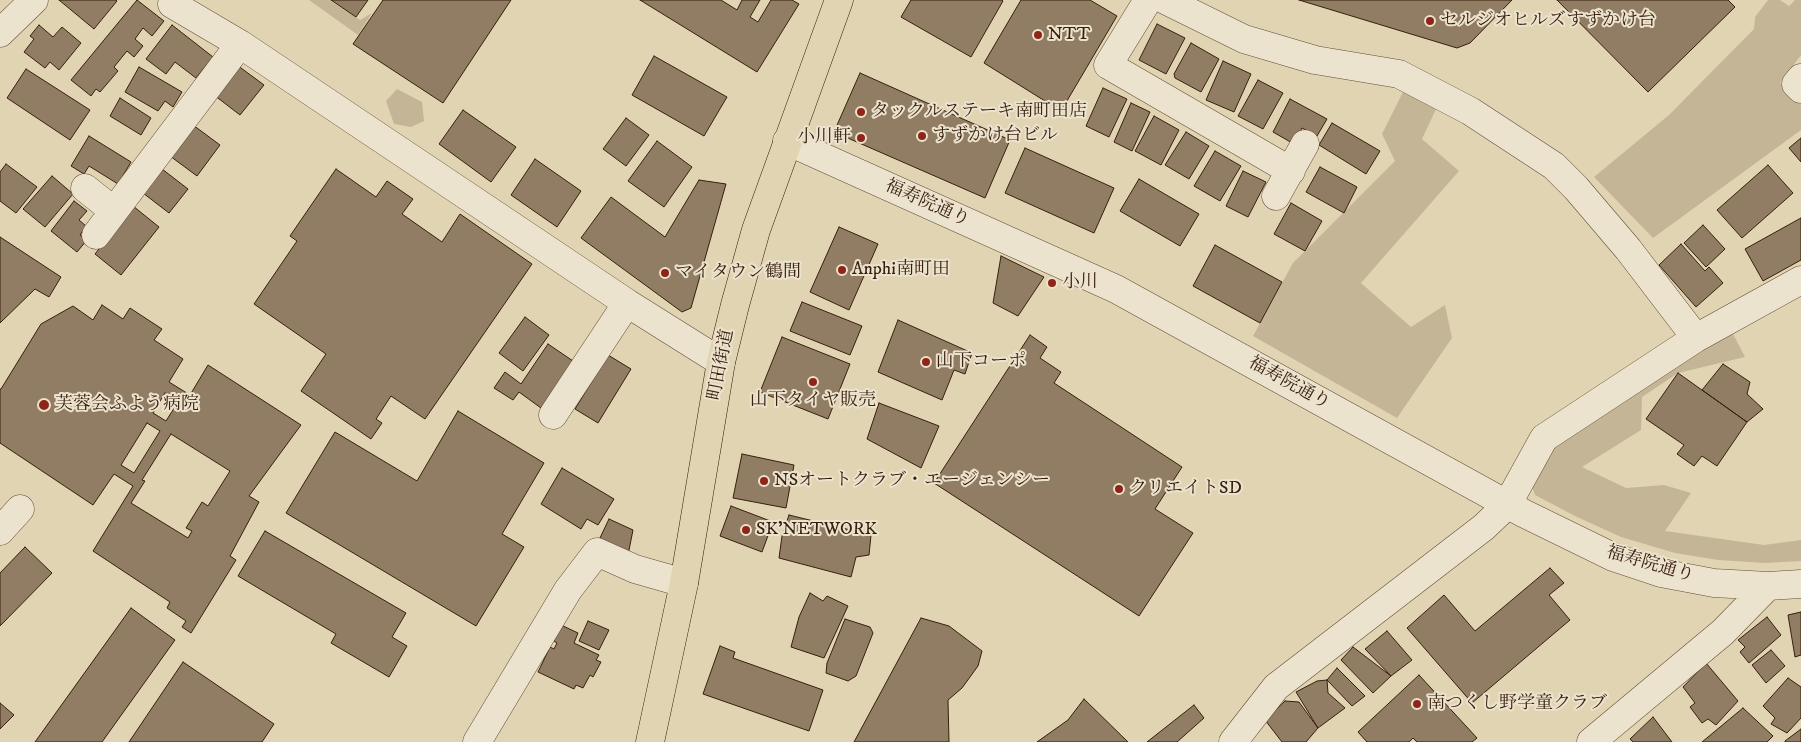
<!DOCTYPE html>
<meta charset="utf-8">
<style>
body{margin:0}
canvas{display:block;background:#e1d4b3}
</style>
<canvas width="1801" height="742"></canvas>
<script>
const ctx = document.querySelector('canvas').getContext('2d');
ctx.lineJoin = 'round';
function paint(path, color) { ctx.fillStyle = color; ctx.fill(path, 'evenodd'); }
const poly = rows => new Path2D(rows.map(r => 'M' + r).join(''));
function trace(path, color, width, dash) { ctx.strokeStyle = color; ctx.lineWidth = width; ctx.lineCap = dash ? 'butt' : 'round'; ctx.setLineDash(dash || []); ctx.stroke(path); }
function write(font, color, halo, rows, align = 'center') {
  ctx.font = font + ' "IM FELL DW Pica","Noto Serif JP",serif'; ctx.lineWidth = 4; ctx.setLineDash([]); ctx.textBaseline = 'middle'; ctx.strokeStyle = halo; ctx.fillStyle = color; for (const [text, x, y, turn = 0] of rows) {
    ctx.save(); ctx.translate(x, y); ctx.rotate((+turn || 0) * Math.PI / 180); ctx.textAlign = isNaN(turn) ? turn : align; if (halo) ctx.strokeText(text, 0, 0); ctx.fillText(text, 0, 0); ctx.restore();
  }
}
paint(poly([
 [309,0,329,0,360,20,372,13,358,35],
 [1768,0,1780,0,1789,6,1795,0,1801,0,1801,55,1780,83,1801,105,1801,130,1653,238,1594,177,1669,115,1754,29,1755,17],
 [1405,88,1438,105,1422,139,1459,171,1361,283,1411,327,1445,305,1452,338,1397,418,1253,336,1293,263,1395,161,1382,134],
 [397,89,422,102,424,121,411,127,394,124,386,101],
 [1730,328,1745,357,1678,373,1642,397,1641,430,1582,467,1626,488,1664,485,1691,493,1665,531,1764,545,1801,540,1801,561,1765,563,1718,560,1675,553,1621,537,1575,516,1535,495,1530,480,1550,444]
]), '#c4b597');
const building = poly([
 [59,0,116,0,117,1,94,29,59,0],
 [137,0,164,21,152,36,143,28,135,39,143,46,134,57,127,51,114,67,118,71,100,92,96,89,91,96,71,80,137,0],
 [331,0,368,0,356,17,331,0],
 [383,0,511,0,443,103,353,44,383,0],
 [640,0,721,0,737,10,742,0,760,0,750,17,758,22,771,0,792,0,799,4,757,72,640,0],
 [911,0,1002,0,1003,1,971,57,901,17,911,0],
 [1021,0,1090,0,1117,16,1061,111,984,63,1021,0],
 [1299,0,1512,0,1470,43,1457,48,1299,0],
 [1557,0,1728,0,1735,7,1648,92,1557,0],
 [1157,24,1185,38,1166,74,1139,60,1157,24],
 [39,25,53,37,62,27,81,43,59,70,50,62,45,68,24,52,34,39,30,36,39,25],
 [172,25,213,57,196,78,175,62,166,74,146,59,172,25],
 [1191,43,1219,59,1201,92,1175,78,1174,74,1191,43],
 [654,56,727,97,704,136,632,95,654,56],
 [1223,61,1251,74,1234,112,1206,100,1223,61],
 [237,65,264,85,240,115,214,95,237,65],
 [139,67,182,92,173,107,165,101,158,111,125,92,139,67],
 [26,69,90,110,70,140,7,98,26,69],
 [860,73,1010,140,985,198,834,132,860,73],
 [1258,80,1283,93,1263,129,1238,116,1258,80],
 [1103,88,1127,99,1109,137,1086,126,1103,88],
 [120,98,151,118,141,135,110,116,120,98],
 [1290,99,1327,119,1317,136,1302,128,1294,144,1273,132,1290,99],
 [1131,103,1150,112,1132,151,1114,142,1131,103],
 [463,110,516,147,491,182,439,144,463,110],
 [1154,116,1179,130,1161,165,1135,151,1154,116],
 [626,118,649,135,626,166,603,149,626,118],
 [1332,123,1380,151,1366,174,1319,145,1332,123],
 [193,125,220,145,197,176,170,156,193,125],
 [1186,132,1209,146,1189,179,1165,165,1186,132],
 [89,136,131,162,118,184,89,166,84,174,71,166,89,136],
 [1801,138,1801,162,1789,148,1801,138],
 [657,141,692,167,664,207,628,181,657,141],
 [1025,148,1114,188,1094,233,1005,193,1025,148],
 [1215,151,1241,166,1220,201,1194,186,1215,151],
 [535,159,581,191,557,227,511,195,535,159],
 [6,164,37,187,16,213,0,201,0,172,6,164],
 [1768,165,1793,193,1742,238,1717,210,1768,165],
 [1320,167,1357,187,1344,213,1306,192,1320,167],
 [162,169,188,189,169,213,143,193,162,169],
 [336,169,376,197,387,181,413,199,402,214,442,242,460,214,532,264,425,419,391,396,376,419,382,423,371,439,301,391,326,354,254,304,297,241,290,236,336,169],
 [1243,171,1266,182,1248,217,1226,206,1243,171],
 [52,176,73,194,45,227,23,209,52,176],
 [1139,179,1199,214,1180,246,1120,211,1139,179],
 [699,180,726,184,691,308,682,312,581,238,611,197,665,237,699,180],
 [74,201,87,211,79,220,86,226,80,235,87,240,77,252,51,231,74,201],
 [1291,203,1322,221,1305,251,1274,234,1291,203],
 [133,206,159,227,121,275,95,254,133,206],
 [1801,218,1801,260,1763,281,1745,249,1801,218],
 [1703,225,1725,249,1706,267,1684,243,1703,225],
 [839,227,878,244,849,310,810,292,839,227],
 [0,237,61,277,49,297,35,289,0,323,0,237],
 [1681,244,1705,271,1709,267,1723,283,1696,307,1659,265,1681,244],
 [1215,245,1282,282,1260,323,1193,286,1215,245],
 [1001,256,1044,277,1018,316,993,303,1001,256],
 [802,302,862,326,850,355,790,331,802,302],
 [102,305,123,319,130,308,162,329,154,340,183,359,169,382,190,395,208,365,301,425,249,496,259,502,230,556,236,560,191,633,182,627,186,621,167,608,170,602,93,551,133,486,114,474,93,505,0,443,0,389,1,389,41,324,73,306,93,320,102,305],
 [165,393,178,402,166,421,153,413,165,393],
 [147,423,160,431,134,473,121,465,147,423],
 [171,434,230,471,208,506,202,502,186,528,192,531,188,538,131,503,145,481,142,480,171,434],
 [525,317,549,335,523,371,499,353,525,317],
 [898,320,972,353,965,374,954,370,942,400,878,372,898,320],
 [1030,335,1047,347,1040,358,1061,372,1054,383,1182,467,1155,509,1193,533,1139,616,934,483,1030,335],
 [782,337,850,364,828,419,760,392,782,337],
 [548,344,573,361,541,408,519,392,513,400,494,388,505,372,521,384,548,344],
 [608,355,631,369,598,423,575,409,608,355],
 [1723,364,1750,382,1747,394,1763,409,1747,422,1702,390,1723,364],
 [1678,373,1747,422,1717,466,1702,456,1694,466,1677,454,1684,445,1646,419,1678,373],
 [879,403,939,426,921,468,867,439,879,403],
 [458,411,544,463,502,534,524,547,476,626,286,513,335,432,417,481,458,411],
 [742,454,794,465,786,508,733,498,742,454],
 [562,468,614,499,598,525,587,519,581,529,541,504,562,468],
 [731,506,773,522,762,552,720,536,731,506],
 [789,515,871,535,869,555,856,557,851,577,779,558,782,536,789,515],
 [609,519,633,530,628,555,599,540,609,519],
 [265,531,406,613,392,637,407,646,389,677,331,643,336,634,238,576,265,531],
 [25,547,52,573,0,626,0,573,25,547],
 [1550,568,1564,583,1549,595,1570,620,1472,703,1407,628,1444,595,1475,631,1550,568],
 [810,593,823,601,827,596,848,606,824,658,791,647,799,617,810,593],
 [131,608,175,640,102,742,35,742,131,608],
 [1801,612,1801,655,1795,657,1788,615,1801,612],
 [1767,617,1781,635,1749,663,1740,652,1745,647,1738,640,1767,617],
 [921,618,949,626,982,651,978,666,962,688,948,700,949,742,854,742,921,618],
 [845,619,870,627,873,633,856,676,848,681,826,673,827,663,845,619],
 [588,621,609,630,599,650,579,641,588,621],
 [561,625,578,633,574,643,599,655,596,660,601,662,593,677,590,675,583,688,576,685,574,689,538,672,550,647,554,649,557,643,554,641,561,625],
 [1387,631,1412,660,1391,676,1365,649,1387,631],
 [720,646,735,652,733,658,823,690,809,731,703,694,720,646],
 [1353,647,1391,676,1373,693,1341,660,1353,647],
 [1771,650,1785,666,1766,683,1752,665,1771,650],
 [183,662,274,724,262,742,129,742,183,662],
 [1706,663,1738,701,1716,725,1708,719,1702,723,1690,707,1695,703,1683,687,1706,663],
 [1337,668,1365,696,1352,706,1327,680,1337,668],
 [1419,675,1477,738,1472,742,1417,742,1413,738,1409,742,1367,742,1358,732,1419,675],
 [1788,678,1801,687,1801,718,1787,733,1771,724,1775,718,1763,706,1788,678],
 [1327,680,1328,693,1345,708,1318,728,1296,692,1317,681,1327,680],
 [1084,699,1128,742,1037,742,1068,720,1084,699],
 [1285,701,1299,702,1318,728,1306,742,1282,742,1265,720,1285,701],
 [0,703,14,715,0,729,0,703],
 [1194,705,1204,718,1177,742,1147,742,1194,705],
 [1743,708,1773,736,1767,742,1702,742,1743,708],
 [1653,717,1672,742,1633,742,1630,739,1653,717],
 [1801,729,1801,742,1785,742,1785,741,1801,729]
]);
paint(building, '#907d63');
trace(building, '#381f0d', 1);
const minor = poly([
 [1148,0,1108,65,1291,171],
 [1165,0,1244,39,1315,60,1399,74,1470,111,1554,166,1576,188,1628,249,1696,338],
 [172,4,240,44,627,303,721,362],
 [0,33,34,0],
 [1801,78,1796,84,1801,89],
 [787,141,1116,289,1523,513,1613,557,1661,573,1714,583,1768,586,1801,584],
 [85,188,114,211],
 [1276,196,1305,144],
 [96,235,240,44],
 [553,415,627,303],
 [0,531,20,509],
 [477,742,568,590,597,552,635,569,684,583],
 [1233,742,1276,687,1484,527,1507,505,1544,438,1696,338,1801,280],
 [1591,742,1723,632,1768,586]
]);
const major = poly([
 [650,742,684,583,721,362,735,305,756,230,839,0]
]);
trace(minor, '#624c36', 29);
trace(major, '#381f0d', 29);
trace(minor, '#ece3ce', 28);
trace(major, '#e1d4b3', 28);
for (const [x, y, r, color] of [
 [1430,21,5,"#8f2418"],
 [1038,35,5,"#8f2418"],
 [861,112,5,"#8f2418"],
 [922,136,5,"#8f2418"],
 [861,138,5,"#8f2418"],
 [842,270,5,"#8f2418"],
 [665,273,5,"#8f2418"],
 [1052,283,5,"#8f2418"],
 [926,362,5,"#8f2418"],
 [813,382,5,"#8f2418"],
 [44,405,6,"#8f2418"],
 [764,481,5,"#8f2418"],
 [1119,489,5,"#8f2418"],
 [746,530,5,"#8f2418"],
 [1417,704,5,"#8f2418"]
]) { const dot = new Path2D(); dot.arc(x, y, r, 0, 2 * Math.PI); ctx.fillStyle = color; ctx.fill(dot); trace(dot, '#ece3ce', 2); }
write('18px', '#381f0d', '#ece3ce', [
 ["セルジオヒルズすずかけ台",1440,21],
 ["NTT",1048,35],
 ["タックルステーキ南町田店",871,112],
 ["すずかけ台ビル",932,136],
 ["小川軒",851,138,"right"],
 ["Anphi南町田",852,270],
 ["マイタウン鶴間",675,273],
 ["小川",1062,283],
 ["山下コーポ",936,362],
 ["山下タイヤ販売",813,401,"center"],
 ["芙蓉会ふよう病院",55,405],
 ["NSオートクラブ・エージェンシー",774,481],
 ["クリエイトSD",1129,489],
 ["SK’NETWORK",756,530],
 ["南つくし野学童クラブ",1427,704]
], 'left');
write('18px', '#381f0d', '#ece3ce', [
 ["福寿院通り",927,204,24],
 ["町田街道",722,365,-79],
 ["福寿院通り",1289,384,29],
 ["福寿院通り",1650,565,16]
]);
</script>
